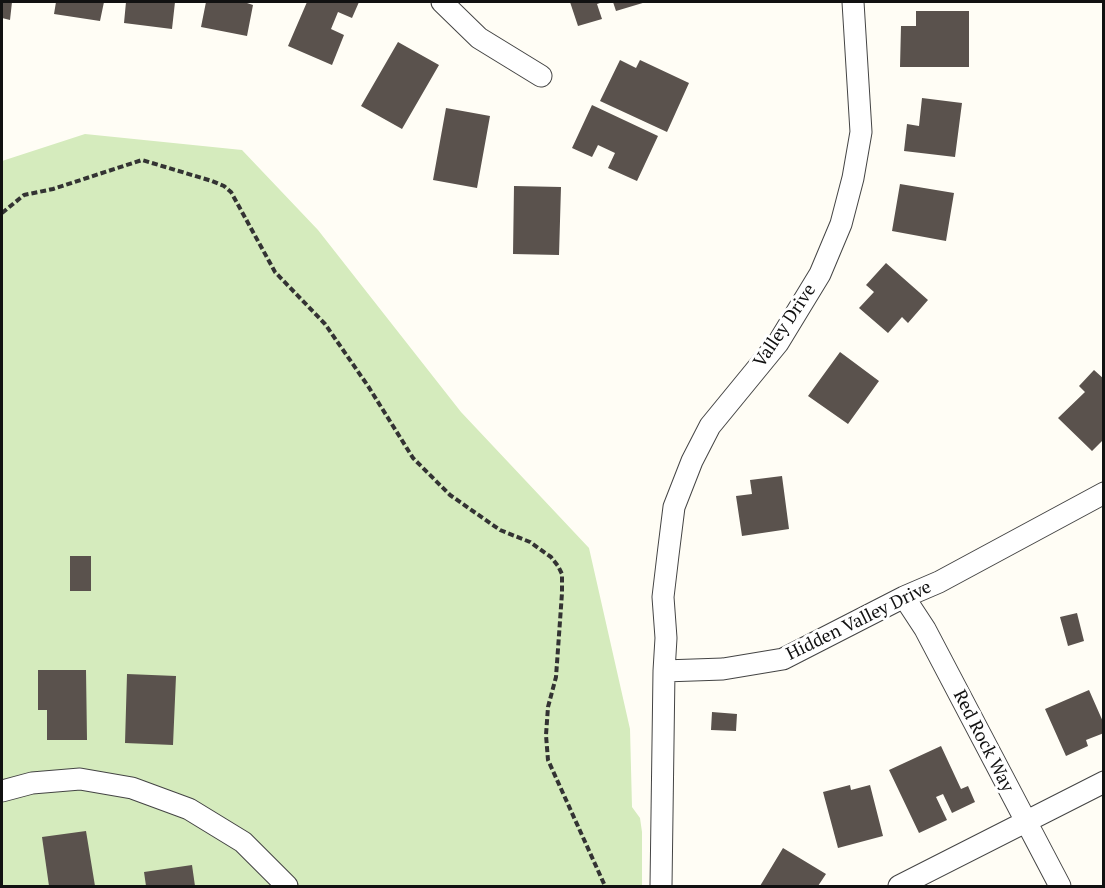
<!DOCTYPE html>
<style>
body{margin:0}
#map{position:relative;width:1105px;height:888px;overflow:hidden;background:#fffdf5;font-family:"PT Serif",serif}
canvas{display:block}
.frame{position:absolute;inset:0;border:3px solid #111;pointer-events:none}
</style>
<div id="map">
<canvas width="1105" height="888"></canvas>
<div class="frame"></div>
</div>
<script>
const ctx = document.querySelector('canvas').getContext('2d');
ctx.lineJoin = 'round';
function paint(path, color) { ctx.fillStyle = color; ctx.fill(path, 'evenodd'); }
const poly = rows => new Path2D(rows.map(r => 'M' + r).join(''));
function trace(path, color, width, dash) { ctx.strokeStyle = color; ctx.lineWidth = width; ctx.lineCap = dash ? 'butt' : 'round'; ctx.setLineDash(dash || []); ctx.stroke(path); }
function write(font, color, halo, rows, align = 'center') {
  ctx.font = font + ' "PT Serif",serif'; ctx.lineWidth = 6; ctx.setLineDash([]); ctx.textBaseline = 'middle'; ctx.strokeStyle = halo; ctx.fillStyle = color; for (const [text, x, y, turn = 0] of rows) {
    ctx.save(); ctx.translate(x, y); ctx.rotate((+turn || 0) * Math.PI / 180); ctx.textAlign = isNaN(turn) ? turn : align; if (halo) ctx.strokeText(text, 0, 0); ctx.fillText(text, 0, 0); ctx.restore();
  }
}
paint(poly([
 [85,134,242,150,318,230,461,412,589,548,630,729,632,807,640,818,642,832,642,886,2,886,2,161]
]), '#d5ebbd');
paint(poly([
 [2,2,12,2,10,20,2,18],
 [56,2,104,2,100,21,54,14],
 [126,2,175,2,172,29,124,23],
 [206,2,244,2,253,5,247,36,201,27],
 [307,2,359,2,352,18,338,12,331,29,344,35,332,65,288,46],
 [570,2,603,2,597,4,602,19,578,26],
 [613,2,646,2,616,11],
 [916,11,969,11,969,67,900,67,901,26,916,26],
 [398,42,439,65,402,129,361,106],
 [620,60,636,68,640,60,689,83,667,132,600,101],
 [922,98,962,103,955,157,904,151,907,124,919,126],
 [592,105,658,136,637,181,608,168,615,153,598,145,592,157,572,148],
 [446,108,490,116,477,188,433,180],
 [900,184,954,193,946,241,892,231],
 [514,186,561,187,559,255,513,254],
 [886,263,928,300,908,323,902,317,888,333,859,308,874,292,866,285],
 [840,352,879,381,848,424,808,396],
 [1094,370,1104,379,1104,439,1092,451,1058,418,1085,392,1079,386],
 [782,476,789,529,742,536,736,496,752,494,750,480],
 [70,556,91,556,91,591,70,591],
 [1077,613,1084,641,1068,646,1060,617],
 [38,670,86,670,87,740,47,740,47,710,38,710],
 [127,674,176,676,173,745,125,743],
 [1089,690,1104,724,1104,733,1086,740,1088,746,1066,756,1045,709],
 [712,712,737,714,736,731,711,730],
 [941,746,961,789,968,786,975,802,952,813,943,794,936,797,947,820,919,833,889,770],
 [850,785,851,790,870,785,883,836,838,848,823,792],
 [86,831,95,886,49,886,42,837],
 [783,848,826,874,818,886,760,886],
 [192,865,195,886,146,886,144,872]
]), '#5a524d');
const minor = poly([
 [442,2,479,38,541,76],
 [904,597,925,629,1060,886],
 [664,671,666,638,663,597,668,555,674,507,692,461,710,426,778,343,820,274,841,224,853,178,861,132,853,2],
 [2,791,32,783,80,779,132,788,189,809,243,842,287,886],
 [661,886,664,671,723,669,783,659,904,597,939,582,1104,493],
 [899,886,1104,782]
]);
trace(minor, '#444', 23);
trace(poly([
 [2,213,24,195,53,189,142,160,212,181,224,186,231,192,275,272,325,324,368,386,413,458,450,495,500,530,530,542,551,557,558,566,562,574,562,593,556,677,548,707,546,735,548,760,605,886]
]), '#333', 4, [6, 3]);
trace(minor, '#fff', 21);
write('18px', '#111', '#fff', [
 ["Valley Drive",785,326,-56],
 ["Hidden Valley Drive",859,621,-26],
 ["Red Rock Way",983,741,63]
]);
</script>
